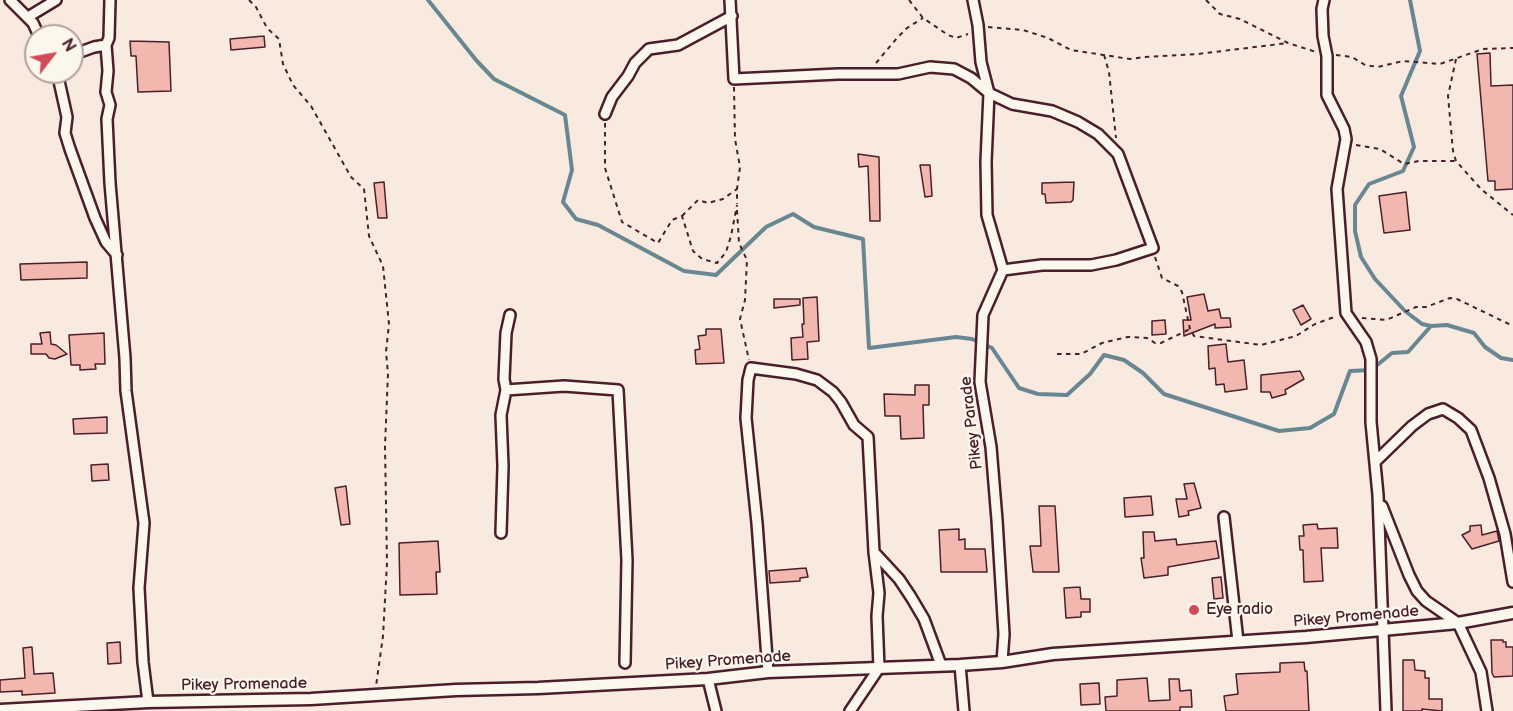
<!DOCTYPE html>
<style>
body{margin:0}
#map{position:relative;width:1513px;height:711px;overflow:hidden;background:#f9eae0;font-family:"Balsamiq Sans",sans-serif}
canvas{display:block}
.north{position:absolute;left:24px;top:24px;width:60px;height:60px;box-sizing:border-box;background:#fbf7ec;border:2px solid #b4a19f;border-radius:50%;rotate:59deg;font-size:16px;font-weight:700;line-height:24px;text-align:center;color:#4a1f2b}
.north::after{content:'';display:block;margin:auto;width:21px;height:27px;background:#d1495b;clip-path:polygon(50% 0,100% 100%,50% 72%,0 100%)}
</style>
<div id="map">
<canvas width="1513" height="711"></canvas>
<div class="north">N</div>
</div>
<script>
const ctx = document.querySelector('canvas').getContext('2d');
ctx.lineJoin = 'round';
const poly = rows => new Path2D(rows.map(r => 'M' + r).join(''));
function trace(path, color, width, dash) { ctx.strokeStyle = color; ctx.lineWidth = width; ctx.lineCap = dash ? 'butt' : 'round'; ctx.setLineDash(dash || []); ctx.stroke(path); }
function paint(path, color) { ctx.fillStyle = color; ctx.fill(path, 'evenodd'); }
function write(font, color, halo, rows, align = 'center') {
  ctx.font = font + ' "Balsamiq Sans",sans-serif'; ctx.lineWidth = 4.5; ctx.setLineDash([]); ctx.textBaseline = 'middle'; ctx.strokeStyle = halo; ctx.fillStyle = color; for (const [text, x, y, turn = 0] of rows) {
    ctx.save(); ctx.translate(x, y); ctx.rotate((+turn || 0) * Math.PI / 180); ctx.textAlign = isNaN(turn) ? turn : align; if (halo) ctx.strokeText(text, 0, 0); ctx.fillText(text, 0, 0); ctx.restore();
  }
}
trace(poly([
 [428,0,476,60,494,79,565,115,572,170,563,202,576,219,598,225,684,271,716,275,766,227,793,214,814,227,863,239,869,348,956,337,972,339,992,348,1019,388,1038,394,1067,395,1090,374,1104,355,1124,360,1143,373,1164,394,1279,431,1310,428,1334,414,1350,371,1371,370,1392,353,1408,352,1431,326],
 [1410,0,1420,51,1401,96,1414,147,1403,171,1369,184,1355,205,1355,231,1361,257,1375,279,1405,311,1422,324,1431,326,1447,325,1474,333,1485,347,1501,358,1513,360]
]), '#698792', 4);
const building = poly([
 [264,36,265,47,231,50,230,39,264,36],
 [130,41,169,42,171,91,138,92,136,56,131,56,130,41],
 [1490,53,1491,86,1513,85,1513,189,1495,190,1495,181,1488,181,1477,54,1490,53],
 [858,154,879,157,880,221,870,221,868,166,859,167,858,154],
 [920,165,930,165,932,196,925,197,920,165],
 [384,182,387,218,378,218,374,183,384,182],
 [1074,182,1073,200,1071,202,1046,203,1045,194,1042,194,1042,183,1074,182],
 [1406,192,1410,230,1384,233,1379,196,1406,192],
 [87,262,87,278,21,280,20,264,87,262],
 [1204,294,1208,311,1219,309,1221,318,1230,318,1231,327,1215,328,1215,324,1184,336,1183,320,1191,320,1187,297,1204,294],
 [817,297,819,341,807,342,808,359,792,360,791,338,803,337,802,324,804,324,803,298,817,297],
 [774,299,800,299,800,305,774,308,774,299],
 [1303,305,1311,319,1301,325,1293,310,1303,305],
 [1165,320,1166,334,1152,335,1152,321,1165,320],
 [706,329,721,329,724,363,696,364,695,350,700,349,698,336,706,335,706,329],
 [50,332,51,344,56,345,67,354,55,359,49,358,46,354,31,354,31,344,42,344,40,333,50,332],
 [104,333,105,364,95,364,96,369,80,370,80,365,71,365,69,335,104,333],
 [1226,344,1228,362,1244,360,1247,389,1225,392,1224,384,1216,385,1215,368,1209,369,1208,346,1226,344],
 [1300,371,1304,379,1285,390,1286,394,1272,398,1270,392,1261,392,1261,375,1300,371],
 [915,385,929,385,929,405,923,405,924,438,901,439,900,416,885,416,884,394,915,395,915,385],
 [107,417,107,433,74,434,73,419,107,417],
 [108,464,109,480,92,481,91,465,108,464],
 [1194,483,1201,508,1188,511,1189,515,1179,517,1176,499,1187,499,1184,484,1194,483],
 [346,486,350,524,341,525,335,488,346,486],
 [1151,496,1153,515,1125,517,1124,498,1151,496],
 [1039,506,1055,506,1059,572,1033,572,1030,546,1041,546,1039,506],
 [1317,524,1318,529,1337,528,1338,548,1321,548,1323,581,1304,582,1303,550,1300,550,1299,536,1304,536,1303,525,1317,524],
 [1481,525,1482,535,1497,531,1499,541,1472,549,1462,535,1470,531,1470,526,1481,525],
 [959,529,959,540,965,539,965,549,985,549,987,572,941,572,939,530,959,529],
 [1143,532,1154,532,1155,541,1176,539,1177,545,1216,541,1219,558,1168,567,1168,575,1144,578,1141,558,1144,558,1143,532],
 [438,541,440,572,436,572,437,594,400,595,399,543,438,541],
 [806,568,808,577,800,578,800,581,770,583,769,571,806,568],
 [1221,577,1223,598,1214,599,1212,578,1221,577],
 [1080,587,1081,599,1090,599,1090,612,1081,612,1081,617,1066,618,1064,588,1080,587],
 [1491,640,1503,640,1503,642,1506,642,1506,647,1513,647,1513,676,1494,677,1492,673,1491,640],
 [120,642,121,663,108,664,107,643,120,642],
 [32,647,34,674,53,673,55,693,22,695,22,691,0,692,0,680,25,678,23,648,32,647],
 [1403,660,1414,660,1415,670,1425,671,1425,678,1429,678,1429,699,1442,699,1442,711,1422,709,1422,711,1403,711,1403,660],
 [1304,662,1305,671,1307,671,1309,711,1226,711,1224,696,1238,694,1236,674,1280,672,1280,663,1304,662],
 [1147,678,1149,701,1170,700,1169,679,1179,679,1180,691,1191,690,1192,707,1180,707,1180,711,1106,711,1105,697,1117,696,1117,680,1147,678],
 [1099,683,1100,704,1081,705,1080,684,1099,683]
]);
paint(building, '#f2b7ae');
trace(building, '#4a1f2b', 1.5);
const minor = poly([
 [10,0,33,23,39,36],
 [730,0,734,79,838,74,898,74,930,67,954,69,971,78,989,93,1012,104,1052,111,1078,122,1098,134,1118,154,1153,248,1116,260,1091,265,1042,265,1003,270],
 [973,0,978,25,981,62,989,93,986,162,987,215,1003,270,983,315,980,382,991,447,997,520,1004,634,1002,662],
 [1324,0,1322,9,1323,36,1327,56,1327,95,1344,129,1346,139,1337,189,1346,313,1366,342,1371,359,1371,422,1378,495,1386,711],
 [28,17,56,0],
 [106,45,109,38,110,0],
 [72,55,94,47,106,45,108,71,106,92,110,105,107,119,110,183,125,358,126,391,144,523,139,588,143,662,148,702],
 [57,72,67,117,65,133,70,149,95,218,106,242,117,255],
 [605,114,612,97,628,76,635,63,649,49,678,45,732,16],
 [506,390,564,386,618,390,627,560,625,663],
 [1375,462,1412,426,1428,414,1443,409,1458,418,1471,430,1489,478,1505,534,1513,582],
 [1382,506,1409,575,1417,591,1426,601,1458,623,1481,672,1487,711],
 [1224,517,1238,641],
 [501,533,503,466,501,415,506,390,504,379,506,333,510,315],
 [960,665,964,711],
 [768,672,757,523,746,418,748,380,751,368,796,374,817,380,833,392,841,402,854,425,868,437,874,552,899,579,911,597,924,619,941,665],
 [708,679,716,711],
 [850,711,879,668,877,616,879,593,874,552]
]);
const tertiary = poly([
 [0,710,148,702,311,699,456,690,538,688,708,679,768,672,960,665,1002,662,1053,654,1306,637,1458,623,1513,613]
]);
trace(minor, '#4a1f2b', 14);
trace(tertiary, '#4a1f2b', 15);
trace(poly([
 [249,0,256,7,267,28,279,39,283,64,293,85,311,106,351,177,364,189,369,236,383,266,389,324,386,352,388,374,385,446,387,563,383,636,376,686],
 [909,0,923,18,948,35,956,38,968,34],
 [1206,0,1220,14,1240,19,1288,43,1316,52],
 [988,27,1023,30,1048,38,1071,50,1130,59,1145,57,1198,54,1288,43],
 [1104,55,1109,72,1116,138],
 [1336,55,1352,57,1365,65,1378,67,1403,61,1440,64,1483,49,1513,48],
 [1456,59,1448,96,1453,151,1456,161,1481,189,1513,215],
 [876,63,897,38,907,28,923,18],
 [734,87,735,139,740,167,737,189,737,204],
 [605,123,605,168,622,222,658,243,672,220,682,216,693,251,702,259,717,263,726,252,731,236,737,205],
 [1356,145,1380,149,1404,164,1419,161,1456,161],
 [737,210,739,243,747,260,745,300,740,319,749,360],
 [682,216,698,200,708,203,723,199,737,189],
 [1155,257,1162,278,1178,286,1182,292,1190,329,1194,336,1261,345,1296,336,1315,324,1337,316],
 [1362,318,1386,320,1416,307,1426,307,1450,298,1457,299,1513,326],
 [1057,354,1081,354,1102,343,1128,337,1147,338,1155,343,1161,343,1190,329]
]), '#4a1f2b', 2, [4.5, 4.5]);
trace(minor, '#fbf7ec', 9);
trace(tertiary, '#fbf7ec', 10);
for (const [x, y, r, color] of [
 [1194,610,6,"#d1495b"]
]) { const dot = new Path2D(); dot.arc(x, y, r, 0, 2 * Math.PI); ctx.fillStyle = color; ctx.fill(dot); trace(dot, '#fbf7ec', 2); }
write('16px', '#4a1f2b', '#fbf7ec', [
 ["Pikey Parade",972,423,-97],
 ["Pikey Promenade",1356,617,-5],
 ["Pikey Promenade",728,661,-4],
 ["Pikey Promenade",244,685,-1]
]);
write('16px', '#4a1f2b', '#fbf7ec', [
 ["Eye radio",1206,610]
], 'left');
</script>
